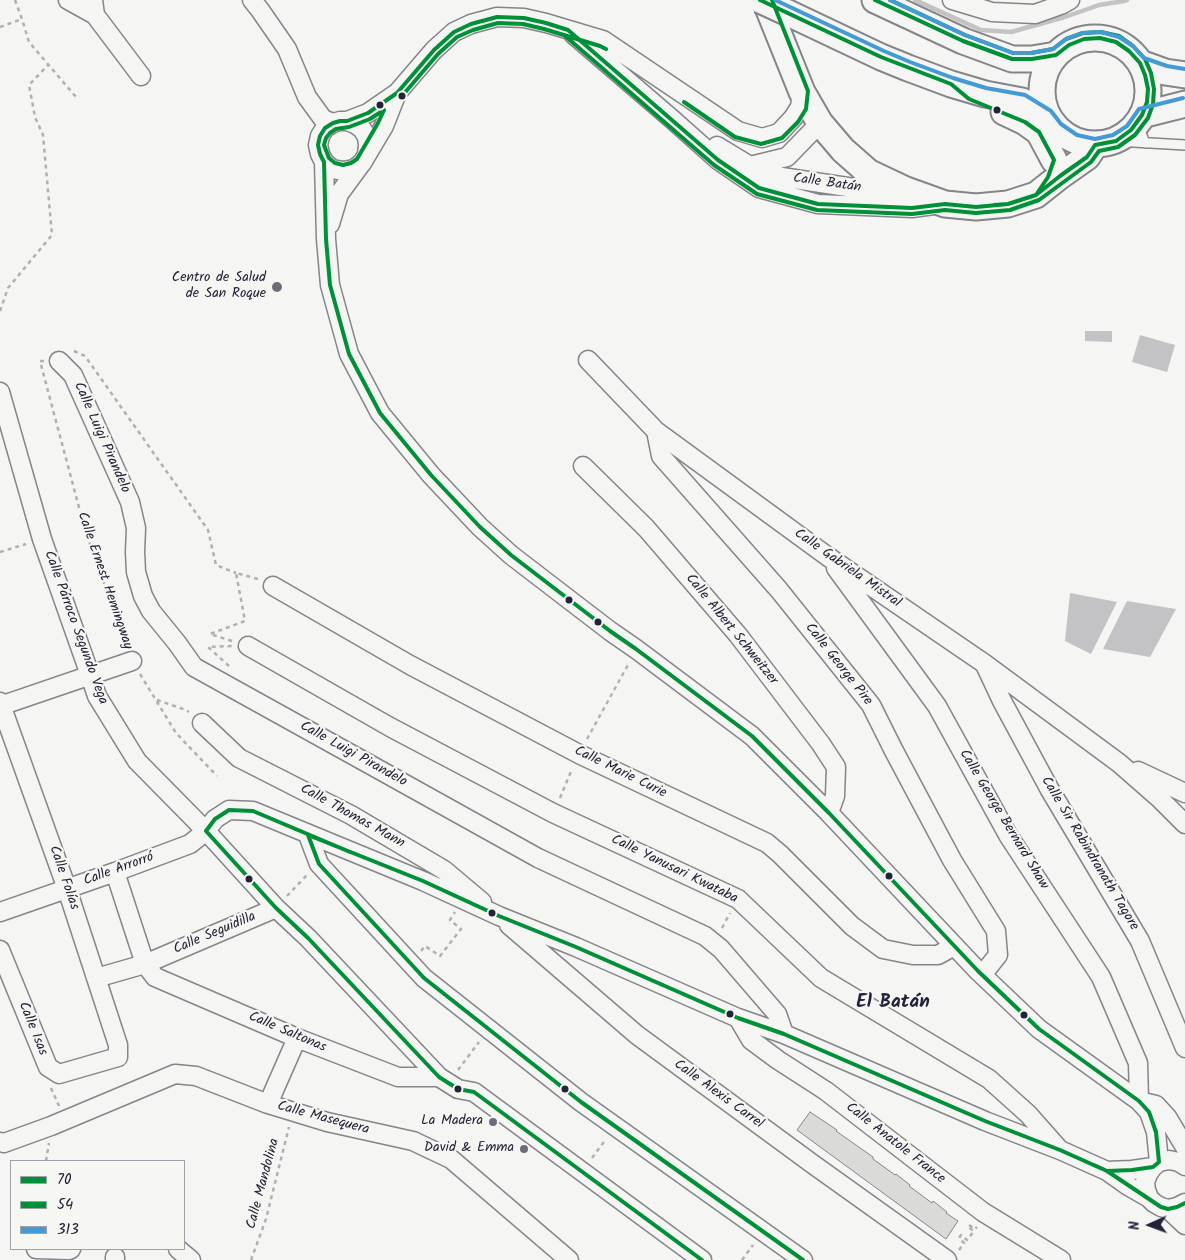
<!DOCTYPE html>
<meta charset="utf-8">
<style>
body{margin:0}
#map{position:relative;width:1185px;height:1260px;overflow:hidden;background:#f5f5f3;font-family:Kalam,sans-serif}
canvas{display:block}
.legend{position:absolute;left:10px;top:1160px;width:175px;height:90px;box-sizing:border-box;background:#f6f6f2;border:1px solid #a1a1a9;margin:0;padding:6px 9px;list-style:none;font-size:15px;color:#22223b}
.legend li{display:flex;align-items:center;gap:10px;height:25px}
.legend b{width:25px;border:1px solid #a1a1a9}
.north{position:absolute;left:1125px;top:1200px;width:50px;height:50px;-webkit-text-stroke:4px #f6f6f2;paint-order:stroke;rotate:268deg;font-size:14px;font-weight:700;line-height:20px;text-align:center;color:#22223b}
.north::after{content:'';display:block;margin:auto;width:18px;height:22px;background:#22223b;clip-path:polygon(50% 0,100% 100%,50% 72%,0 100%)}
</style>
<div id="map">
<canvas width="1185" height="1260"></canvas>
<ul class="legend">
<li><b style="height:6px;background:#009038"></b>70</li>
<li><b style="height:6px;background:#009038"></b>54</li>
<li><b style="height:6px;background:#449ad5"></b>313</li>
</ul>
<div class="north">N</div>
</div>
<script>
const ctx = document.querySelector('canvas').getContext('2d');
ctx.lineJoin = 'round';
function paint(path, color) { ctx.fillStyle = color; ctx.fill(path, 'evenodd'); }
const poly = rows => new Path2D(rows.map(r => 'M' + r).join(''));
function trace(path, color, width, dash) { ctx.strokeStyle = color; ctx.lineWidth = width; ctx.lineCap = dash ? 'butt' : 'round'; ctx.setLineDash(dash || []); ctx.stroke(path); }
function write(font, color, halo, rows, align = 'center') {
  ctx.font = font + ' Kalam,sans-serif'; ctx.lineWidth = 4.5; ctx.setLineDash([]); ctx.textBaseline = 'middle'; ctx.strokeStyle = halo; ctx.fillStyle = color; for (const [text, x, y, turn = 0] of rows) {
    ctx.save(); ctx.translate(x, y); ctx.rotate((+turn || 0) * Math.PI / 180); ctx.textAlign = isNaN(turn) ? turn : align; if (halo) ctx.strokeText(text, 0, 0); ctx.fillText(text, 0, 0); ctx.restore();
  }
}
paint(poly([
 [1085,331,1112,331,1112,342,1085,341],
 [1140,335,1175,345,1167,372,1132,362],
 [1070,593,1117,602,1091,654,1065,641],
 [1127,601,1176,609,1150,657,1103,649]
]), '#c3c3c6');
trace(poly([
 [915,0,981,30,1011,32,1065,17,1099,5,1124,1,1127,0]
]), '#c3c3c6', 4.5);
const building = poly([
 [810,1112,837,1130,836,1131,873,1157,873,1159,895,1175,896,1174,910,1185,909,1186,932,1203,933,1201,947,1212,946,1213,958,1221,946,1239,797,1130,810,1112]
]);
paint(building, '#dadad9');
trace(building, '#858589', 1);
const lane = poly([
 [1138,121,1141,133,1145,143],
 [1116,141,1185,145]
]);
const street = poly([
 [68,0,95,15],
 [93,0,95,15,141,76],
 [252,0,260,10,287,49,307,97,323,119,333,123],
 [952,0,992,12,1035,14,1063,4,1070,0],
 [573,34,672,119,718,160,759,188,818,204,912,208,941,204],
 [347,121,368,113,397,93,434,50,454,32,471,24,497,17,524,18,546,23,603,40,738,131,762,138,779,133,793,118,800,107,802,92],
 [717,146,750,166,775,176,867,190,900,190],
 [367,154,368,145,367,137,362,129,355,124,347,121,340,121,333,123,325,128,320,136,318,145,320,154,324,162,332,169,343,171,354,169,362,163,384,126,397,93],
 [324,162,326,239,330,285,349,354,380,413,431,475,480,527,511,555,610,631,636,649,752,736,829,813,978,971,1039,1029,1139,1101,1149,1112,1156,1132,1159,1162],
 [748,166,750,166,787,157,820,123],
 [330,224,339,194,361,164],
 [588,360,656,431,827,556,985,664,1119,763,1159,798,1185,824],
 [59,361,73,375,130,502,136,528,135,552,136,572,143,596,151,611,177,643,194,667,369,764,538,858,705,936,721,949,777,1014,784,1034],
 [0,392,42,539,90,675,97,696,137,761,206,831,276,908,308,938,439,1077,458,1089,474,1092,702,1260],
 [656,431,661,456,779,590,871,705,894,751,952,860,996,931,998,955,986,970,978,971],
 [583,466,646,528,738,635,821,744,836,767,835,796,829,813],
 [836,568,937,706,1008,835,1101,977,1138,1063,1139,1101],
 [273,586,410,665,579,754,767,843,780,854,852,926,883,949,913,955,938,955,954,946],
 [248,646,390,727,553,813,738,899,821,978,989,1079,1028,1114,1058,1148],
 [986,667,1002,701,1050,790,1140,941,1185,1048],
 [0,702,67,889,118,1045,118,1057,59,1074,48,1067,0,950],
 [0,706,132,661],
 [202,723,239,758,351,815,444,870,482,902],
 [1138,771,1185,793],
 [308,835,319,864,424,978,581,1102,803,1260],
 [115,872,145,964,155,977,297,1038,398,1077,439,1077],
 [0,912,115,872,190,844,206,831,215,819,229,810,253,811,423,881,499,916,576,947,738,1018,784,1034,985,1121,1060,1150,1107,1171,1128,1186,1149,1198],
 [509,925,637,1035,814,1165,947,1260],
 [96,978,145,964,276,908],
 [738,1018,751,1040,778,1060,826,1091,983,1212,1061,1260],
 [1143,1102,1156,1105,1167,1117,1185,1147],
 [268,1104,297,1038],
 [0,1142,4,1143,51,1126,175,1074,196,1076,268,1104,327,1122,413,1141,451,1159,569,1260],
 [1185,1166,1179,1162,1169,1160,1159,1162,1153,1167,1148,1174,1145,1182,1146,1190,1149,1198,1154,1203,1161,1207,1168,1209,1177,1207,1185,1203],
 [1107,1171,1132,1170,1153,1167],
 [1168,1209,1185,1225],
 [36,1249,69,1250,71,1249],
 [178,1249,191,1260],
 [115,1260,115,1257]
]);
const secondary = poly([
 [765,0,802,92,820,123,843,150,868,172,906,190,945,204,976,207,1008,204,1036,195,1060,176,1087,157,1095,145],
 [875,0,963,41,1012,59,1032,59,1056,55],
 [786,12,881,57,908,68,951,84,985,94,1022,101,1047,116],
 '1042 91a53 53 0 1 1 106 0a53 53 0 1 1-106 0Z',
 [1140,63,1165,72,1185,75],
 [1004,112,1025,122,1039,132,1054,160],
 [1142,115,1185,104]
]);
trace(lane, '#858589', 12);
trace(street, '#858589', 21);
trace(secondary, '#858589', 29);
trace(poly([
 [15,0,22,19,29,42,76,97],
 [0,27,22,19],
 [0,311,8,288,52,235,43,135,35,117,29,85,48,65],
 [74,351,85,356,208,530,216,565,236,573],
 [44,361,40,361,85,530,127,647],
 [0,552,26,544],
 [232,641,210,634,245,621,236,573,258,579],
 [229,666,208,647,232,646],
 [140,674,176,733,217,776],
 [157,700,186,710,189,712],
 [587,739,629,663],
 [560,798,572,769],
 [287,896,307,875],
 [722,928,730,913],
 [421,951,425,946,440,956,461,929,450,920,455,912],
 [458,1070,479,1042],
 [51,1088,59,1106],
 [592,1158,606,1139],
 [46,1161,49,1143],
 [959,1250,964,1243,959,1238,961,1235,967,1240,974,1231,968,1227,969,1225,975,1229,977,1227],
 [251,1260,266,1219,289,1127],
 [742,1260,753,1245]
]), '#b0b0b2', 2.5, [4, 4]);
trace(lane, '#f5f5f3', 9);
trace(street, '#f5f5f3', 18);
trace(secondary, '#f5f5f3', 25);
const secondaryBridge = poly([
 [760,0,786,12]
]);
trace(secondaryBridge, '#858589', 29, []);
trace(secondaryBridge, '#f5f5f3', 25);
trace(poly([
 [760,0,881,57,951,84,969,99,1025,122,1039,132,1054,160,1048,177,1036,195],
 [875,0,963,41,1012,59,1032,59,1056,55,1069,45,1084,39,1100,38,1116,42,1129,51,1140,63,1145,75,1148,89,1147,102,1142,115,1131,130,1116,141,1095,145,1087,157,1060,176,1036,195,1008,204,994,205],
 [308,835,423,881,499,916,576,947,738,1018,784,1034,985,1121,1060,1150,1107,1171,1132,1170,1153,1167,1159,1162,1156,1132,1149,1112,1139,1101,1039,1029,978,971,829,813,752,736,636,649,610,631,511,555,480,527,431,475,380,413,349,354,330,285,326,239,324,162,320,154,318,145,320,136,325,128,333,123,340,121,347,121,368,113,397,93,434,50,454,32,471,24,497,17,524,18,546,23,568,30,718,160,759,188,818,204,912,208,945,204,976,207,1008,204,1036,195],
 [308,835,319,864,424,978,581,1102,803,1260],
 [350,852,253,811,229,810,215,819,206,831,276,908,308,938,439,1077,458,1089,474,1092,702,1260],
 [1094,1165,1107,1171,1161,1207,1168,1209,1177,1207,1185,1203]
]), '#009038', 4);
trace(poly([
 [564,35,714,165,757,194,817,210,912,214,945,210,976,213,1010,210,1039,200,1091,162,1099,151,1118,147,1135,135,1148,118,1153,104,1154,89,1151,73,1145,59,1133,46,1119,36,1101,32,1083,33,1066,39,1053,49,1031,53,1013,53,965,35,890,0],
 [402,96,438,54,457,37,473,30,498,23,523,24,544,29,600,46,606,49],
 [684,102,735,137,761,144,782,138,798,122,806,109,808,91,772,0],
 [384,110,378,123,357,159,351,163,343,165,335,163,329,158,324,145,326,138,330,133,336,129,349,127,370,119,384,110]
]), '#009038', 4);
trace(poly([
 [775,0,884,51,910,62,953,78,986,88,1025,95,1051,111,1061,124,1077,135,1095,139,1113,135,1127,126,1139,109,1183,98],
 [890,0,965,35,1013,53,1031,53,1053,49,1066,39,1082,33,1101,32,1119,37,1133,46,1144,58,1167,66,1185,69]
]), '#449ad5', 4);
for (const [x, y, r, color] of [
 [402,96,4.5,"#22223b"],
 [380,105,4.5,"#22223b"],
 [997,110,4.5,"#22223b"],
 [277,287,6,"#6c6c7b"],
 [569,600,4.5,"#22223b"],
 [598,622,4.5,"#22223b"],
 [889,876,4.5,"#22223b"],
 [249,879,4.5,"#22223b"],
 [492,913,4.5,"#22223b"],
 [730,1014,4.5,"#22223b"],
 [1024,1015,4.5,"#22223b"],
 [458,1089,4.5,"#22223b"],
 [565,1089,4.5,"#22223b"],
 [493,1122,5,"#6c6c7b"],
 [524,1149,5,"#6c6c7b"]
]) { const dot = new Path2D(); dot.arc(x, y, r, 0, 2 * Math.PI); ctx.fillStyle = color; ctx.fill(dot); trace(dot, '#f6f6f2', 2); }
write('14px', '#22223b', '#f6f6f2', [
 ["Calle Batán",827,184,8],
 ["Calle Luigi Pirandelo",101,438,66],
 ["Calle Gabriela Mistral",847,569,35],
 ["Calle Ernest Hemingway",104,581,71],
 ["Calle Párroco Segundo Vega",75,628,70],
 ["Calle Albert Schweitzer",731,630,51],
 ["Calle George Pire",838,665,52],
 ["Calle Luigi Pirandelo",353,755,29],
 ["Calle Marie Curie",620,773,26],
 ["Calle Thomas Mann",352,817,29],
 ["Calle George Bernard Shaw",1003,820,59],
 ["Calle Sir Rabindranath Tagore",1089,854,59],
 ["Calle Arrorró",119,870,-20],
 ["Calle Yanusari Kwataba",674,870,26],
 ["Calle Folías",63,878,71],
 ["Calle Seguidilla",215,934,-23],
 ["Calle Isas",32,1029,68],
 ["Calle Saltonas",287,1033,23],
 ["Calle Alexis Carrel",718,1095,36],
 ["Calle Masequera",323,1119,15],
 ["Calle Anatole France",895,1144,38],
 ["Calle Mandolina",264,1184,-75]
]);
write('14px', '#22223b', '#f6f6f2', [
 ["Centro de Salud",266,279],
 ["de San Roque",266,295],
 ["La Madera",483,1122],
 ["David & Emma",514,1149]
], 'right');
write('bold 19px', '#22223b', '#f6f6f2', [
 ["El Batán",893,1004]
]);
</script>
